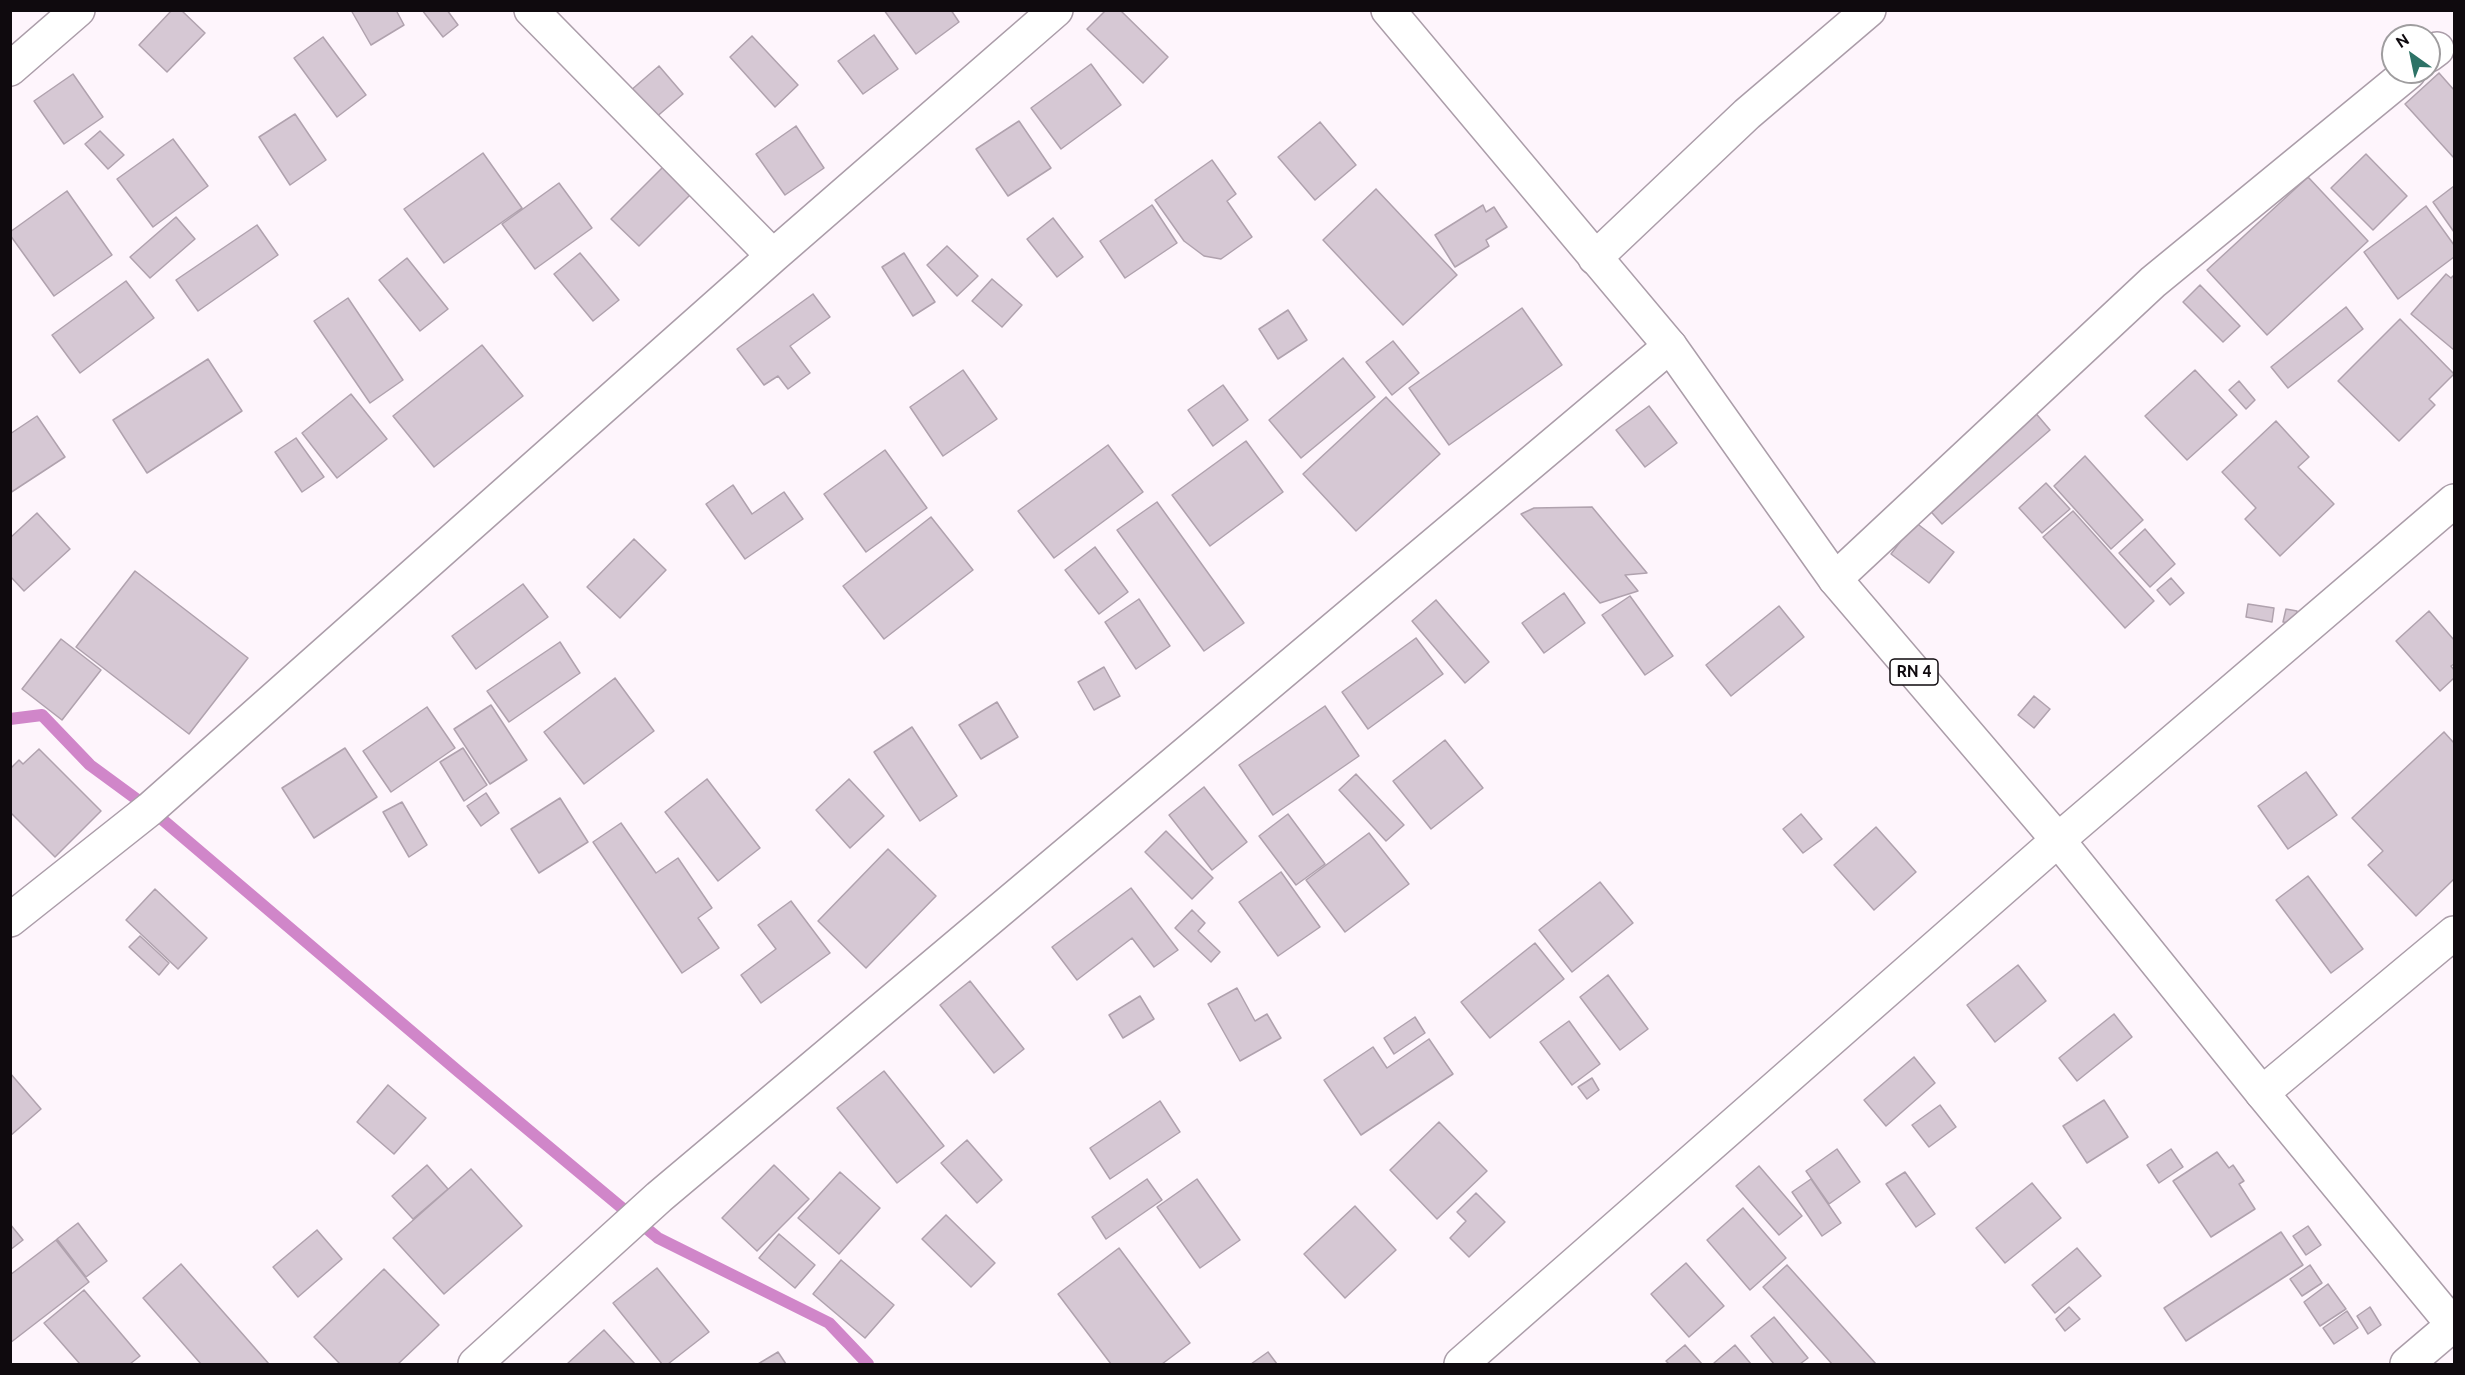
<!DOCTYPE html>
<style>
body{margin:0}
#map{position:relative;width:2465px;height:1375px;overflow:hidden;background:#fef5fc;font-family:Ubuntu,sans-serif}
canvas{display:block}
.frame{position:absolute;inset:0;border:12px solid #0f0a0e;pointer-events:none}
.north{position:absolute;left:2381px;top:24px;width:60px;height:60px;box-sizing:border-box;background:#fff;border:2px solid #9f9d9f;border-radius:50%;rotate:327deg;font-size:16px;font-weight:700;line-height:24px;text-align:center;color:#0f0a0e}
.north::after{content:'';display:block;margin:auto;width:21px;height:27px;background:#2e7367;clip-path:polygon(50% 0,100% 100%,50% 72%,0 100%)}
</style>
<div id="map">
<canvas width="2465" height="1375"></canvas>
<div class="frame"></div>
<div class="north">N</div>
</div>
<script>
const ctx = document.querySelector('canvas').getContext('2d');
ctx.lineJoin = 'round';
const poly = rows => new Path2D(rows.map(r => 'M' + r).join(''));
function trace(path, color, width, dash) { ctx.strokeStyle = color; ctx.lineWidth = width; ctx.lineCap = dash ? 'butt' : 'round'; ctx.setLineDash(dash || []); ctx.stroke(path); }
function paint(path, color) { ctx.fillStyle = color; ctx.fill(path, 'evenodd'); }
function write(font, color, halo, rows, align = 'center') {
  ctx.font = font + ' Ubuntu,sans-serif'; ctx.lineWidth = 4.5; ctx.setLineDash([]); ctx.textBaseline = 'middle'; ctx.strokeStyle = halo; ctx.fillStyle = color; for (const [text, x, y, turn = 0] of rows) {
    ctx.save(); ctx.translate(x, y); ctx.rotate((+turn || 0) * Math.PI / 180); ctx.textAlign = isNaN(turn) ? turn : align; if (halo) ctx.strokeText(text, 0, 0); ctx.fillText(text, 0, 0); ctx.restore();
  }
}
trace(poly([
 [10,719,42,715,90,765,150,809,459,1072,658,1238,829,1323,868,1364]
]), '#d086c9', 12);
const building = poly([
 [172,10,181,10,205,33,167,72,139,45,172,10],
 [351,10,396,10,404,25,371,45,351,10],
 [422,10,447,10,458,25,443,37,422,10],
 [884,10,951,10,959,22,916,54,884,10],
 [1106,10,1120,10,1168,57,1143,83,1087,29,1106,10],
 [874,35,898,69,863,94,838,61,874,35],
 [752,36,798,85,775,107,730,57,752,36],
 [323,37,366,95,337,117,294,58,323,37],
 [1091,64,1121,105,1061,149,1031,108,1091,64],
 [659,66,683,94,654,119,630,91,659,66],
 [2439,73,2454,90,2454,158,2405,104,2439,73],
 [73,74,103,117,64,144,34,101,73,74],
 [295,114,326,160,290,185,259,137,295,114],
 [1019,121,1051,168,1008,196,976,149,1019,121],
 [1320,122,1356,165,1315,200,1278,157,1320,122],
 [796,126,824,168,785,195,756,154,796,126],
 [100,131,124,155,108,169,85,144,100,131],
 [173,139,208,186,153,227,117,179,173,139],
 [483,153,522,208,444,263,404,209,483,153],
 [2366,154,2407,196,2373,230,2331,188,2366,154],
 [1212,160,1236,194,1227,201,1252,237,1221,259,1204,256,1184,241,1155,200,1212,160],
 [665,165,693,192,639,246,611,219,665,165],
 [2308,177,2368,241,2267,335,2207,270,2308,177],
 [559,183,592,228,535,269,502,224,559,183],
 [2454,186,2454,232,2433,202,2454,186],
 [1376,189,1457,275,1403,325,1323,240,1376,189],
 [67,191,112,255,54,296,10,235,10,232,67,191],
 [1152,205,1177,243,1125,278,1100,241,1152,205],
 [1483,205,1486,212,1494,207,1507,227,1486,240,1489,246,1455,267,1435,235,1483,205],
 [2426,206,2454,245,2454,257,2398,299,2364,252,2426,206],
 [176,217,195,239,150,278,130,257,176,217],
 [1053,218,1083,257,1057,277,1027,239,1053,218],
 [257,225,278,255,198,311,176,280,257,225],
 [947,246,978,276,957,296,927,265,947,246],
 [580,253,619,300,593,321,554,274,580,253],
 [904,253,935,302,913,316,882,267,904,253],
 [407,258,448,309,420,331,379,280,407,258],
 [2446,274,2451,278,2454,275,2454,350,2411,314,2446,274],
 [992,279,1022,305,1002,327,972,301,992,279],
 [126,281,154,318,80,373,52,335,126,281],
 [2200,285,2240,326,2223,342,2183,302,2200,285],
 [813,294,830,317,790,346,810,373,788,389,778,376,764,385,737,349,813,294],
 [348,298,403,380,370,403,314,321,348,298],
 [2346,307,2363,329,2288,388,2271,367,2346,307],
 [1522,308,1562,365,1449,445,1409,388,1522,308],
 [1288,310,1307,340,1278,359,1259,329,1288,310],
 [2400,319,2454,374,2429,399,2435,405,2399,441,2338,381,2400,319],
 [1393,341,1419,373,1392,395,1366,362,1393,341],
 [482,345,523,396,434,467,393,416,482,345],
 [1343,358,1375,397,1301,458,1269,420,1343,358],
 [208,359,242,411,147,473,113,420,208,359],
 [963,370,997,419,943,456,910,407,963,370],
 [2195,370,2237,415,2187,460,2145,416,2195,370],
 [2239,381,2255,400,2246,409,2229,390,2239,381],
 [1223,385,1248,420,1213,446,1188,410,1223,385],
 [351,394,387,439,337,478,302,433,351,394],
 [1386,397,1440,454,1356,531,1303,474,1386,397],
 [1649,406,1677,443,1645,467,1616,430,1649,406],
 [2033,410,2050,430,1942,524,1925,505,2033,410],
 [37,416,65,457,10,493,10,434,37,416],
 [2276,421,2309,457,2298,467,2334,504,2280,556,2245,519,2256,508,2222,472,2276,421],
 [296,438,324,477,302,492,275,452,296,438],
 [1246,441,1283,492,1210,546,1172,495,1246,441],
 [1108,445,1143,492,1054,558,1018,511,1108,445],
 [885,450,927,508,866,552,824,494,885,450],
 [2085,456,2143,520,2111,549,2054,486,2085,456],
 [2046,483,2070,509,2042,533,2019,508,2046,483],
 [733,485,752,514,784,492,803,519,745,559,706,504,733,485],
 [1157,502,1244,623,1204,651,1117,530,1157,502],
 [1592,507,1647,573,1625,575,1638,591,1600,603,1521,514,1534,508,1592,507],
 [2073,511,2154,601,2125,628,2043,537,2073,511],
 [37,513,70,549,24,591,10,576,10,538,37,513],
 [931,517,973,570,884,639,843,586,931,517],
 [1915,522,1954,552,1929,583,1891,554,1915,522],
 [2145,529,2175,564,2150,587,2119,553,2145,529],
 [634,539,666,570,620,618,587,587,634,539],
 [1095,547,1128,592,1099,614,1065,570,1095,547],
 [135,571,248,658,189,734,76,647,135,571],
 [2171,578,2184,593,2170,605,2157,590,2171,578],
 [523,584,548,617,476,669,452,636,523,584],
 [1564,593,1585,623,1544,653,1522,623,1564,593],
 [1630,596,1673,656,1645,675,1602,615,1630,596],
 [1139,599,1170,646,1136,669,1105,622,1139,599],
 [1436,600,1489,662,1465,683,1412,621,1436,600],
 [2248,604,2274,608,2272,622,2246,617,2248,604],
 [1779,606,1804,637,1731,696,1706,665,1779,606],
 [2286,609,2297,611,2295,624,2283,622,2286,609],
 [2429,611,2454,640,2454,664,2451,666,2454,670,2454,678,2440,691,2396,641,2429,611],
 [1416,638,1443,674,1368,729,1342,692,1416,638],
 [61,639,101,670,62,720,22,689,61,639],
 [560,642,580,673,509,722,487,691,560,642],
 [1104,667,1120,696,1094,710,1078,682,1104,667],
 [615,678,654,731,584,784,544,732,615,678],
 [2034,696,2050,709,2034,728,2018,715,2034,696],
 [997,702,1018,737,981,759,959,725,997,702],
 [491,705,527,760,490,784,454,729,491,705],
 [1325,706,1359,756,1273,815,1239,765,1325,706],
 [427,707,455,748,391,792,363,751,427,707],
 [912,727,957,796,920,821,874,752,912,727],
 [2444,732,2454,743,2454,879,2416,916,2368,865,2383,851,2352,818,2444,732],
 [1445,740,1483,788,1431,829,1393,781,1445,740],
 [345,748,377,797,314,838,282,788,345,748],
 [463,748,487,785,464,801,440,762,463,748],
 [39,749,101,811,55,857,10,812,10,769,19,760,23,764,39,749],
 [2306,772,2337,815,2288,849,2258,806,2306,772],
 [1356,774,1404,825,1386,841,1339,790,1356,774],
 [707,779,760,848,718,881,665,812,707,779],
 [849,779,884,816,850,848,816,810,849,779],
 [1204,787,1247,842,1212,870,1169,815,1204,787],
 [486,793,499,813,481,826,467,806,486,793],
 [560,798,588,842,539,873,511,829,560,798],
 [402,802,427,845,409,857,383,812,402,802],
 [1288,814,1325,864,1296,885,1259,836,1288,814],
 [1801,814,1822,839,1803,853,1783,829,1801,814],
 [621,823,656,873,678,858,712,908,698,918,719,948,682,973,593,842,621,823],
 [1876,827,1916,872,1874,910,1834,865,1876,827],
 [1166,831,1213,878,1192,899,1145,852,1166,831],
 [1369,833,1409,884,1345,932,1306,880,1369,833],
 [888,849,936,896,866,968,818,921,888,849],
 [1281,872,1320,927,1278,956,1239,902,1281,872],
 [2308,876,2363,949,2331,973,2276,900,2308,876],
 [1600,882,1633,923,1572,972,1539,930,1600,882],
 [1131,888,1178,950,1154,967,1132,938,1077,980,1052,947,1131,888],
 [155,889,207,938,178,969,126,920,155,889],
 [791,901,830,953,761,1003,741,975,776,949,758,925,791,901],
 [1192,910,1205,923,1198,931,1220,952,1211,962,1175,928,1192,910],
 [140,936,169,963,159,975,129,947,140,936],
 [1535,943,1564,979,1490,1038,1461,1002,1535,943],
 [2018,965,2046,1001,1995,1042,1967,1005,2018,965],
 [1608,975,1648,1029,1620,1050,1580,997,1608,975],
 [970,981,1024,1049,994,1073,940,1005,970,981],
 [1237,988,1255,1021,1267,1014,1281,1038,1240,1061,1208,1004,1237,988],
 [1140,996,1154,1019,1123,1038,1109,1015,1140,996],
 [2114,1014,2132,1037,2077,1081,2059,1058,2114,1014],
 [1415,1017,1425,1033,1394,1054,1384,1038,1415,1017],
 [1569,1021,1600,1064,1572,1085,1540,1042,1569,1021],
 [1429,1039,1453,1074,1361,1135,1324,1080,1373,1047,1387,1068,1429,1039],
 [1914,1057,1935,1083,1886,1126,1864,1100,1914,1057],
 [884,1071,944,1146,897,1183,837,1108,884,1071],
 [10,1073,41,1109,10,1136,10,1073],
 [1592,1078,1599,1090,1587,1099,1578,1087,1592,1078],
 [388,1085,426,1118,394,1154,357,1122,388,1085],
 [2104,1100,2128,1137,2087,1163,2063,1126,2104,1100],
 [1160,1101,1180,1132,1110,1179,1090,1148,1160,1101],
 [1940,1105,1956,1127,1929,1147,1912,1125,1940,1105],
 [1439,1122,1487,1171,1437,1219,1390,1170,1439,1122],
 [967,1140,1002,1180,977,1203,941,1163,967,1140],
 [1837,1149,1860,1182,1829,1204,1806,1171,1837,1149],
 [2171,1149,2183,1167,2159,1183,2147,1165,2171,1149],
 [2217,1152,2229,1168,2233,1165,2244,1181,2239,1184,2255,1209,2211,1237,2173,1181,2217,1152],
 [427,1165,448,1189,413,1219,392,1196,427,1165],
 [774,1165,809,1199,757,1251,722,1218,774,1165],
 [1759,1166,1802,1216,1779,1235,1736,1186,1759,1166],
 [471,1169,522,1226,444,1294,393,1238,471,1169],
 [840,1172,880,1208,839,1254,798,1218,840,1172],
 [1905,1172,1935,1214,1916,1227,1886,1184,1905,1172],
 [1147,1179,1162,1200,1106,1239,1092,1217,1147,1179],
 [1197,1179,1240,1240,1200,1268,1157,1207,1197,1179],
 [1811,1179,1841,1223,1822,1236,1792,1192,1811,1179],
 [2032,1183,2061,1218,2005,1263,1976,1228,2032,1183],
 [1476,1193,1505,1222,1469,1257,1450,1238,1466,1221,1457,1212,1476,1193],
 [1355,1206,1396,1250,1345,1298,1304,1254,1355,1206],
 [1743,1208,1786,1258,1750,1290,1707,1240,1743,1208],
 [946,1215,995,1263,971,1287,922,1239,946,1215],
 [78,1223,107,1261,86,1277,57,1239,78,1223],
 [10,1224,23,1240,10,1250,10,1224],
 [2308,1226,2321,1245,2306,1255,2293,1236,2308,1226],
 [317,1230,342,1259,298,1297,273,1267,317,1230],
 [2281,1232,2303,1265,2186,1341,2164,1308,2281,1232],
 [779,1234,815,1265,795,1288,759,1258,779,1234],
 [56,1240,89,1282,10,1343,10,1275,56,1240],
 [1119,1248,1190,1343,1162,1364,1111,1364,1058,1294,1119,1248],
 [2077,1248,2101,1276,2055,1313,2032,1285,2077,1248],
 [841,1260,894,1305,865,1338,813,1294,841,1260],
 [1686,1263,1724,1306,1689,1337,1651,1294,1686,1263],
 [181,1264,269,1364,201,1364,143,1298,181,1264],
 [1787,1265,1876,1364,1832,1364,1763,1287,1787,1265],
 [2310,1265,2322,1283,2302,1296,2290,1279,2310,1265],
 [657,1268,709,1332,668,1364,662,1364,613,1303,657,1268],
 [384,1269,439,1325,398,1364,340,1364,314,1337,384,1269],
 [2328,1284,2346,1309,2320,1326,2304,1302,2328,1284],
 [84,1290,140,1356,130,1364,80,1364,44,1323,84,1290],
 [2069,1307,2080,1319,2065,1331,2056,1319,2069,1307],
 [2370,1307,2381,1325,2368,1334,2357,1316,2370,1307],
 [2347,1311,2358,1328,2334,1344,2323,1328,2347,1311],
 [1774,1317,1808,1358,1800,1364,1774,1364,1751,1336,1774,1317],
 [604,1330,635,1364,567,1364,604,1330],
 [1685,1345,1702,1364,1669,1364,1666,1361,1685,1345],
 [1735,1345,1751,1364,1716,1364,1714,1363,1735,1345],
 [778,1352,786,1364,758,1364,778,1352],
 [1268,1352,1277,1364,1251,1364,1268,1352]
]);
paint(building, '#d6c8d4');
trace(building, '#b0a2ae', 1.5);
const minor = poly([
 [531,10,773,256],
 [2429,55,2437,49],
 [10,69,78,10],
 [1595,258,1747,114,1869,10],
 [1835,579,2153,282,2409,72],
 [10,920,150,809,773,256,1056,10],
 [2262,1093,2454,933],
 [475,1364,659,1197,1670,346],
 [1461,1364,2058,840,2454,501],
 [2407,1364,2454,1324]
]);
const highway = poly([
 [1388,10,1670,346,1835,579,2058,840,2262,1093,2454,1326]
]);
trace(minor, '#ab9da9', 36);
trace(highway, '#ab9da9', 36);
trace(minor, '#fff', 33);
trace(highway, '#fff', 33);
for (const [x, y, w] of [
 [1914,672,48]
]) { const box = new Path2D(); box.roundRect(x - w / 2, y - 13, w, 26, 4.5); ctx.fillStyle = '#fff'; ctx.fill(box); trace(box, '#0f0a0e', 1.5); }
write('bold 16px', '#0f0a0e', null, [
 ["RN 4",1914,672]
]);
</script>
